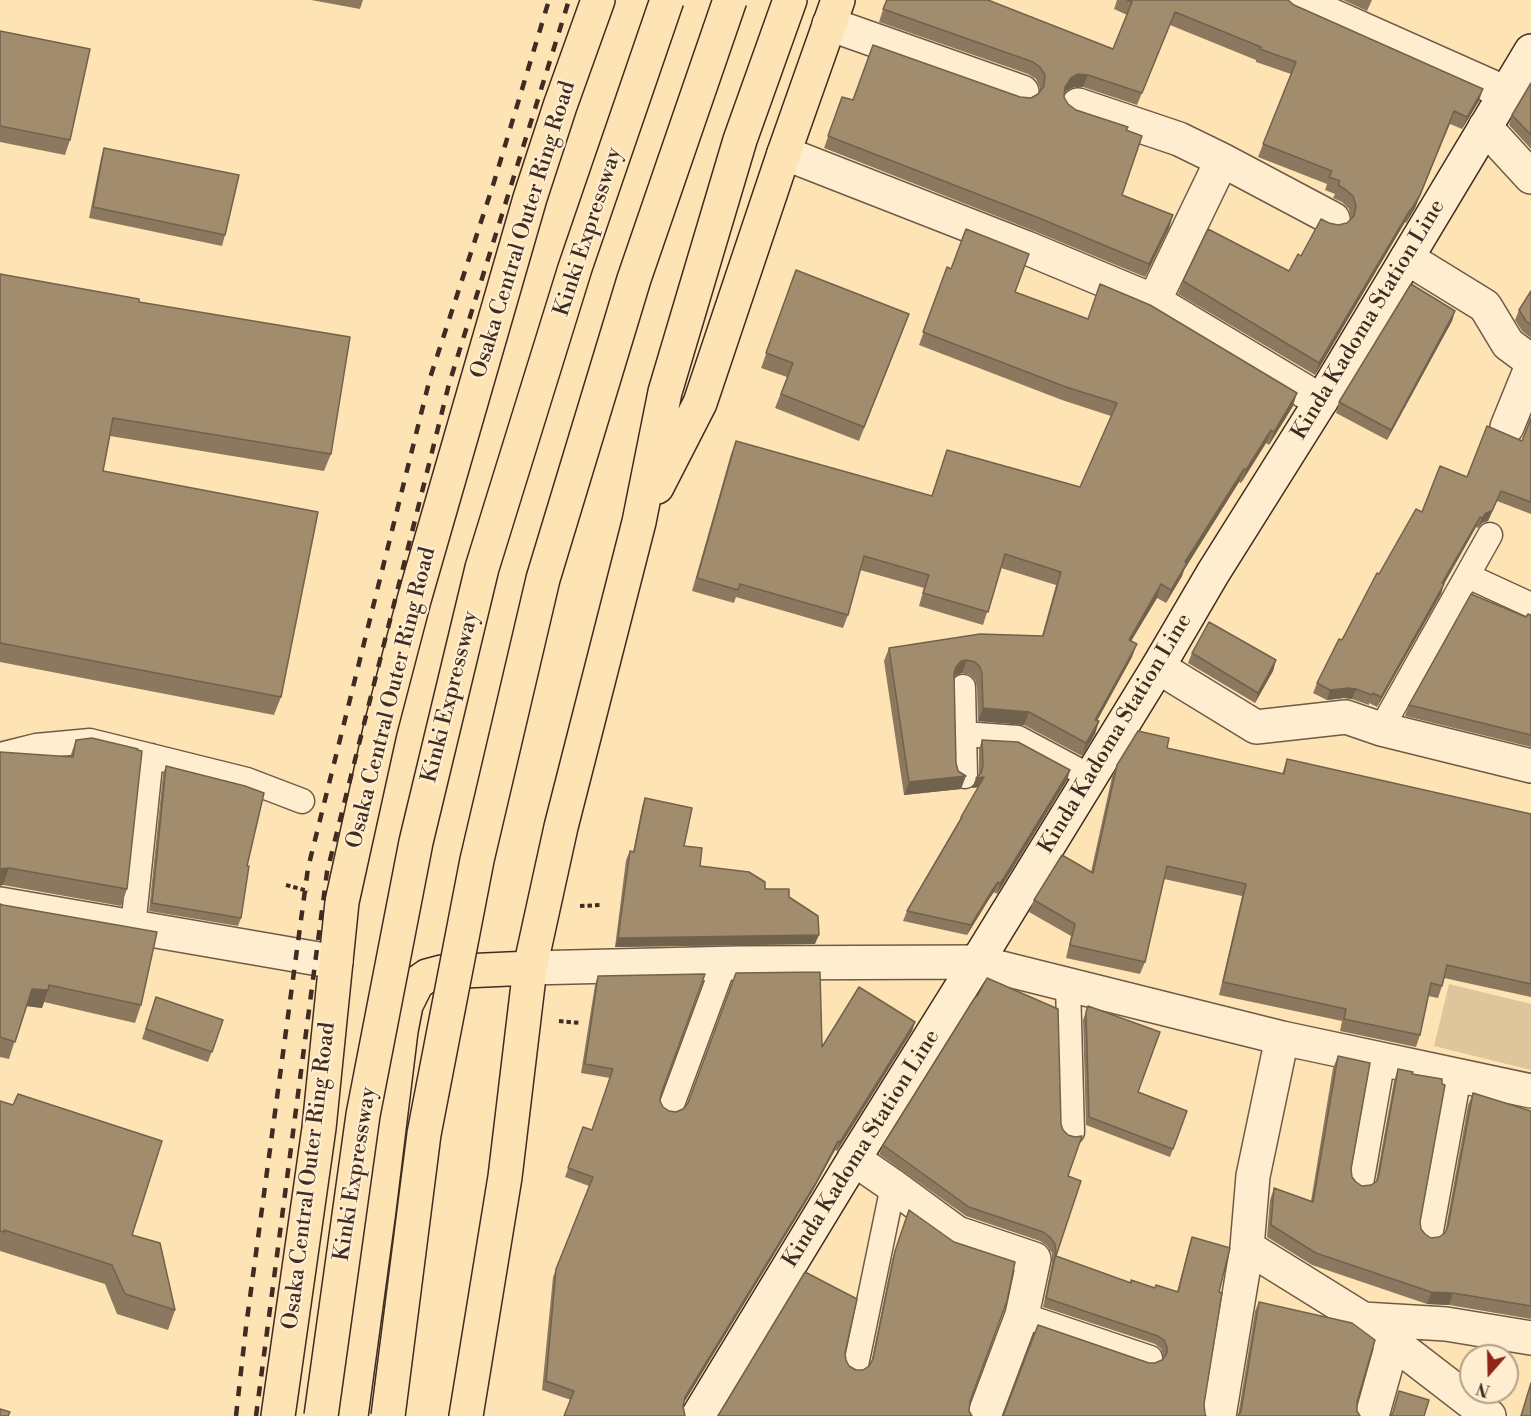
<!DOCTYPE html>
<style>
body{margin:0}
#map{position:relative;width:1531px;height:1416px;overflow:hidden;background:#fee4b5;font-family:"Libre Bodoni",serif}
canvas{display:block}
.north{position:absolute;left:1459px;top:1344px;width:60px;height:60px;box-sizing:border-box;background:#feedcf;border:2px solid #b2a08a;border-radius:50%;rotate:200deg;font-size:16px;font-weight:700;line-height:24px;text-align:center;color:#3f2c22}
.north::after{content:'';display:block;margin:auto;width:21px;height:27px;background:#8f2418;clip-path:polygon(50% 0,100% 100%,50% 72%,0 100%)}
</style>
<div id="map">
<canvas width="1531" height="1416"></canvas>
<div class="north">N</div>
</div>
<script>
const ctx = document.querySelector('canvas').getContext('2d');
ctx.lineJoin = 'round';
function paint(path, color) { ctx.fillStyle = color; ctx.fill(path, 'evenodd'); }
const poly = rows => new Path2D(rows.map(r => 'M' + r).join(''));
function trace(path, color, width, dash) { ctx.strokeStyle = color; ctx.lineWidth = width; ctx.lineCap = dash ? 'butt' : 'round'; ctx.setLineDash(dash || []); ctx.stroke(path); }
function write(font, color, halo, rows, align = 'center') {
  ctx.font = font + ' "Libre Bodoni",serif'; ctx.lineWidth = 4.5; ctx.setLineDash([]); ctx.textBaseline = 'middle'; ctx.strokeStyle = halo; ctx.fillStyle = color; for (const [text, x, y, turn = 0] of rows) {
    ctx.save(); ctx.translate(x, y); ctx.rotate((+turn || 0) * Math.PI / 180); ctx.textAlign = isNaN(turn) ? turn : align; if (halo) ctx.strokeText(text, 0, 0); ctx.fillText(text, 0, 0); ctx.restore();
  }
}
paint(poly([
 [1449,984,1531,1004,1531,1070,1434,1046]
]), '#dec59c');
const lane = poly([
 [1468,576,1531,605],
 [963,687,965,776],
 [1381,729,1490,535],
 [964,734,1018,738,1091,777],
 [0,755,36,746,90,741,247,780,302,801],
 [133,927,151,756],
 [1068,985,1072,1132],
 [671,1107,724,964],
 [1361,1184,1383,1059],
 [1430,1236,1459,1076],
 [1022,1315,1150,1358],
 [856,1365,893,1186]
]);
const street = poly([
 [1297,0,1506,93],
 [829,24,1022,92],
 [1078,105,1179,139,1222,160,1333,219],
 [1485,127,1531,177],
 [784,153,1027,248,1154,301,1321,401],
 [1407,258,1485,306,1508,344,1531,361],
 [1154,301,1222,160],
 [1507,427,1531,368],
 [1158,667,1256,727,1346,717,1381,729,1531,766],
 [0,904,336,962],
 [530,968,738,963,977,962,1282,1038,1531,1091],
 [854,1159,893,1186,957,1233,1034,1259,1022,1315,984,1416],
 [1247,1247,1363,1319,1489,1416],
 [1363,1319,1446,1324,1531,1338],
 [1219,1416,1247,1247,1253,1176,1282,1038],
 [1372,1416,1393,1341]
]);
const secondary = poly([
 [698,1416,854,1159,977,962,1158,667,1213,573,1321,401,1531,51]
]);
const primary = poly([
 [657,487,700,403,784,153,838,0],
 [278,1416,319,1128,342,902,380,730,414,600,530,198,560,106,598,0],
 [351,1416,379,1210,401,1031,406,1005,417,983,427,976,442,972,530,968],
 [466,1416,505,1177,530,968,561,827,639,522,665,392,740,140,790,0]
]);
trace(lane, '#6f5a47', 27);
trace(street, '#6f5a47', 36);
trace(secondary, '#3f2c22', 36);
trace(primary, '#3f2c22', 36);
trace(poly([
 [286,885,308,891],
 [580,906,602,905],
 [559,1021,580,1023]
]), '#3f2c22', 4, [4.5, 3]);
trace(lane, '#feedcf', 24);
trace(street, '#feedcf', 33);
trace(secondary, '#feedcf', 33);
trace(primary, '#fee4b5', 33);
trace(poly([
 [236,1416,246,1327,308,868,430,378,494,182,549,0],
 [256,1416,327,872,449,384,569,0]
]), '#3f2c22', 4.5, [10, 10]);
const highwayBridge = poly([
 [321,1416,363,1115,416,842,482,568,575,268,667,0],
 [388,1416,424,1134,477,860,543,579,634,279,730,0]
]);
trace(highwayBridge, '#3f2c22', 36, []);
trace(highwayBridge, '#fee4b5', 33);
paint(poly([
 [311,0,363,0,360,9],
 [886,0,1113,49,1127,15,1114,9,1117,0,1288,0,1294,5,1479,101,1462,129,1450,124,1415,208,1406,223,1405,222,1315,375,1178,294,1183,281,1289,271,1329,223,1338,225,1347,223,1351,218,1349,209,1342,202,1333,198,1335,194,1325,190,1327,184,1258,157,1291,74,1256,62,1256,60,1170,25,1137,105,1083,87,1074,87,1066,91,1065,93,1064,97,1068,104,1076,110,1126,130,1122,195,1173,215,1169,228,1145,277,1034,231,824,148,842,97,853,100,1031,98,1038,94,1040,92,1040,88,1036,79,1028,74,879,22],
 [1343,0,1372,0,1367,11],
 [0,31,70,140,65,155,0,142],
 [1531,83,1531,149,1509,125,1512,115],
 [104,148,225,235,222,246,89,218,101,158],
 [947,267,1015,292,1293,406,1269,445,1266,443,1241,483,1239,482,1184,570,1182,576,1166,603,1157,598,1131,641,1132,657,1097,721,1099,721,1095,734,1082,756,1024,725,978,721,977,687,975,680,970,675,962,673,956,675,954,677,956,763,961,789,904,795,884,661,889,648,1042,636,1056,585,1001,568,983,625,919,606,924,588,860,570,848,615,843,628,736,597,734,603,692,591,731,454,736,441,931,496,1080,487,1111,416,1062,400,919,345],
 [796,270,904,328,859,441,775,408,787,377,761,368],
 [0,274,139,302,331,454,324,471,110,436,103,471,281,697,274,715,0,662],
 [1531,291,1531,338,1522,331,1515,320,1519,310],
 [1455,311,1452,321,1387,440,1336,413,1339,402],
 [1531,418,1531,514,1497,501,1488,521,1482,523,1478,528,1476,527,1444,584,1441,594,1377,707,1369,703,1369,705,1352,699,1344,698,1327,700,1313,693,1317,683,1379,574,1422,512,1467,477,1522,441],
 [1531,615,1531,747,1405,716,1409,705,1526,617],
 [1192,653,1276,660,1273,671,1255,703,1188,663],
 [76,740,127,889,121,906,3,885,0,752,70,757],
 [982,740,1070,770,1067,780,997,894,994,892,989,899,967,935,903,921,907,911,959,822,961,817,978,787,972,788,979,775,979,749],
 [1167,748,1282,774,1287,759,1531,814,1531,997,1444,978,1442,986,1438,998,1428,996,1420,1035,1416,1047,1340,1031,1342,1021,1219,995,1242,896,1164,879,1145,962,1140,974,1066,958,1071,936,1029,912,1034,900,1091,872,1112,777,1117,765],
 [166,766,241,918,238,926,149,911,163,774],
 [645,798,700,866,789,897,815,944,615,947,626,860,630,851,633,852,642,807],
 [0,904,141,1005,135,1023,44,1002,42,1008,26,1006,9,1059,0,1057],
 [598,976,661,1094,660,1101,663,1107,669,1111,676,1112,822,1047,915,1022,912,1031,837,1151,835,1150,812,1192,683,1404,571,1400,542,1390,553,1277,589,1186,565,1177,583,1127,592,1130,610,1078,581,1073,595,985],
 [156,997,223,1020,208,1062,142,1039],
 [1088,1006,1138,1092,1187,1111,1170,1157,1086,1125,1083,1020],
 [1338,1056,1352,1177,1356,1182,1362,1186,1371,1185,1376,1181,1394,1081,1398,1069,1421,1229,1425,1234,1431,1238,1439,1237,1445,1233,1468,1105,1473,1093,1531,1111,1531,1319,1449,1305,1427,1304,1312,1265,1267,1237,1270,1200,1274,1188,1311,1201,1333,1068],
 [0,1101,132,1235,175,1310,168,1330,117,1314,105,1284,0,1251],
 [1061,1124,1068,1176,1056,1256,1131,1283,1177,1292,1189,1246,1192,1237,1219,1292,1204,1404,1205,1414,1149,1363,1155,1363,1162,1360,1164,1358,1161,1349,1155,1344,1043,1307,1052,1262,1052,1253,1047,1246,1040,1241,966,1216,879,1154,883,1145],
 [909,1210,970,1401,969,1411,718,1416,845,1353,846,1360,849,1366,856,1370,863,1370,869,1366,871,1363,892,1260],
 [1259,1302,1357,1402,1357,1411,1238,1416,1255,1311]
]), '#8b785f');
paint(poly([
 [1078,74,1088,75,1083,87,1074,87,1066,91,1060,100,1065,87,1071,78],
 [1483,89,1479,101,1462,129,1467,117],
 [1454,111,1415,208,1406,223,1411,210],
 [1410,210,1405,222,1315,375,1319,363],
 [1173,215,1169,228,1145,277,1149,264],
 [1455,311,1452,321,1387,440,1391,430],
 [1297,393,1293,406,1269,445,1274,432],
 [1271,430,1266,443,1241,483,1246,470],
 [1244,469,1239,482,1184,570,1182,576,1166,603,1171,590,1185,562],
 [1501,491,1488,521,1482,523,1478,528,1482,518],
 [1480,517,1476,527,1439,593,1442,583],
 [1161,584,1157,598,1124,653,1129,640],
 [1444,584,1441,594,1377,707,1381,697],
 [1137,644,1132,657,1090,733,1095,720],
 [967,660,962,673,956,675,951,680,956,667,961,661],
 [1276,660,1273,671,1255,703,1258,693],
 [1348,688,1356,689,1352,699,1344,698,1327,700,1330,690],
 [983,708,1029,712,1024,725,978,721],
 [1099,721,1095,734,1082,756,1086,743],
 [1070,770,1067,780,997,894,1000,884],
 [966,776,961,789,904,795,909,782],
 [984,777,980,787,972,788,976,778],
 [9,868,3,885,0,886,0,869],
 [998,882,994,892,989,899,967,935,971,925,993,889],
 [819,935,815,944,615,947,618,938],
 [32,989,48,990,42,1008,26,1006],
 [915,1022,912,1031,837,1151,840,1142],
 [838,1141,835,1150,812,1192,682,1406,685,1397],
 [1431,1292,1453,1293,1449,1305,1427,1304]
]), '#71624d');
const building = poly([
 [887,0,988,0,1113,49,1132,2,1127,0,1288,0,1294,5,1483,89,1467,117,1454,111,1420,195,1411,210,1410,210,1319,363,1183,281,1208,229,1289,271,1298,254,1301,256,1321,219,1329,223,1338,225,1347,223,1354,216,1356,206,1353,196,1346,190,1338,185,1340,181,1329,177,1332,171,1263,144,1296,62,1260,49,1261,47,1175,12,1142,93,1088,75,1078,74,1071,78,1065,87,1064,97,1068,104,1076,110,1128,127,1126,130,1142,136,1122,195,1173,215,1149,264,1039,218,828,136,842,97,853,100,873,45,1020,97,1031,98,1038,94,1044,86,1045,75,1040,67,1033,62,883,9,887,0],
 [0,31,90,49,70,140,0,126,0,31],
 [1531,83,1531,135,1512,115,1531,83],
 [104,148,239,175,225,235,93,207,104,148],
 [966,229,1029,254,1015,292,1088,319,1100,284,1150,305,1297,393,1274,432,1271,430,1246,470,1244,469,1185,562,1187,563,1171,590,1161,584,1129,640,1137,644,1095,720,1099,721,1086,743,1029,712,983,708,982,674,980,667,975,662,967,660,961,661,956,667,954,674,956,763,958,771,966,776,909,782,889,648,980,634,1043,636,1061,572,1005,554,988,612,923,593,929,575,864,556,848,615,740,584,738,590,697,578,736,441,932,496,947,450,1080,487,1117,403,1066,387,923,332,947,267,951,269,966,229],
 [796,270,909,314,864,427,781,394,793,363,766,353,796,270],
 [0,274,139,299,139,302,350,337,331,454,113,418,103,471,318,512,281,697,0,643,0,274],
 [1411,284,1455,311,1391,430,1339,402,1411,284],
 [1531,291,1531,325,1526,321,1519,310,1531,291],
 [1531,418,1531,502,1501,491,1492,511,1486,513,1482,518,1480,517,1442,583,1444,584,1381,697,1373,693,1372,695,1356,689,1348,688,1330,690,1317,683,1339,639,1342,640,1377,573,1379,574,1416,509,1422,512,1440,466,1467,477,1487,426,1522,441,1531,418],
 [1471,594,1526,617,1528,614,1531,615,1531,735,1409,705,1471,594],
 [1209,622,1276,660,1258,693,1192,653,1209,622],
 [1138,731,1169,738,1167,748,1284,774,1287,759,1531,814,1531,984,1447,965,1442,986,1431,983,1420,1035,1344,1019,1346,1009,1223,982,1246,884,1167,866,1145,962,1070,945,1075,924,1034,900,1062,855,1093,873,1117,765,1138,731],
 [92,738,138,749,137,750,142,751,127,889,9,868,0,869,0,752,73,757,76,740,92,738],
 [982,740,1018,742,1070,770,1000,884,998,882,993,889,971,925,907,911,962,817,961,817,984,777,976,778,981,773,983,766,982,740],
 [166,766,245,786,264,793,247,866,249,866,241,918,152,903,166,766],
 [645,798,692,808,684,846,702,848,700,866,749,872,765,882,765,889,789,889,789,897,818,916,819,935,618,938,630,851,634,852,645,798],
 [0,904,3,905,157,932,141,1005,49,985,48,990,32,989,15,1042,0,1037,0,904],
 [820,972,822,1047,859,987,915,1022,840,1142,838,1141,816,1183,685,1397,683,1406,685,1416,564,1416,574,1391,546,1381,556,1269,593,1177,568,1168,583,1127,592,1130,613,1069,585,1064,598,976,705,974,661,1094,660,1101,663,1107,669,1111,676,1112,683,1109,688,1103,736,973,820,972],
 [987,978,1058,1009,1061,1124,1063,1130,1068,1135,1075,1137,1082,1136,1068,1176,1081,1181,1056,1256,1131,1283,1131,1280,1155,1288,1156,1285,1178,1292,1192,1237,1230,1248,1219,1292,1222,1293,1204,1404,1205,1414,1206,1416,1003,1416,1038,1325,1149,1363,1155,1363,1162,1360,1167,1353,1167,1347,1164,1340,1158,1336,1046,1298,1056,1253,1055,1244,1050,1237,1043,1232,969,1207,883,1145,974,999,978,995,987,978],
 [156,997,223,1020,212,1052,146,1029,156,997],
 [1088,1006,1160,1032,1138,1092,1187,1111,1173,1149,1089,1117,1086,1012,1088,1006],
 [1338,1056,1370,1063,1351,1169,1352,1177,1356,1182,1362,1186,1371,1185,1377,1181,1379,1174,1398,1069,1413,1072,1412,1074,1442,1079,1442,1084,1445,1085,1420,1222,1421,1229,1425,1234,1431,1238,1439,1237,1445,1233,1448,1226,1473,1093,1531,1111,1531,1306,1453,1293,1431,1292,1316,1253,1271,1225,1274,1188,1313,1202,1338,1056],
 [18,1094,162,1141,132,1235,160,1243,175,1310,125,1294,112,1265,4,1230,4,1232,0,1231,0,1101,13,1105,18,1094],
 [909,1210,954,1242,1015,1262,1007,1301,970,1401,969,1411,972,1416,718,1416,805,1272,857,1299,845,1353,846,1360,849,1366,856,1370,863,1370,869,1366,873,1359,895,1251,909,1210],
 [1259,1302,1352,1323,1375,1340,1357,1402,1357,1411,1360,1416,1238,1416,1241,1411,1259,1302],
 [1531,1383,1531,1416,1521,1416,1531,1383],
 [1399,1391,1429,1400,1424,1416,1391,1416,1393,1412,1399,1391],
 [0,1409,10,1412,8,1416,0,1416,0,1409]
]);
paint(building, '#a28c6e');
trace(building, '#71624d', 1.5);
write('22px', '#3f2c22', '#feedcf', [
 ["Osaka Central Outer Ring Road",524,230,-73],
 ["Kinki Expressway",589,232,-72],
 ["Kinda Kadoma Station Line",1369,320,-59],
 ["Kinki Expressway",451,697,-76],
 ["Osaka Central Outer Ring Road",392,698,-76],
 ["Kinda Kadoma Station Line",1116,734,-59],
 ["Kinda Kadoma Station Line",862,1149,-58],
 ["Kinki Expressway",356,1174,-81],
 ["Osaka Central Outer Ring Road",310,1176,-83]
]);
</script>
